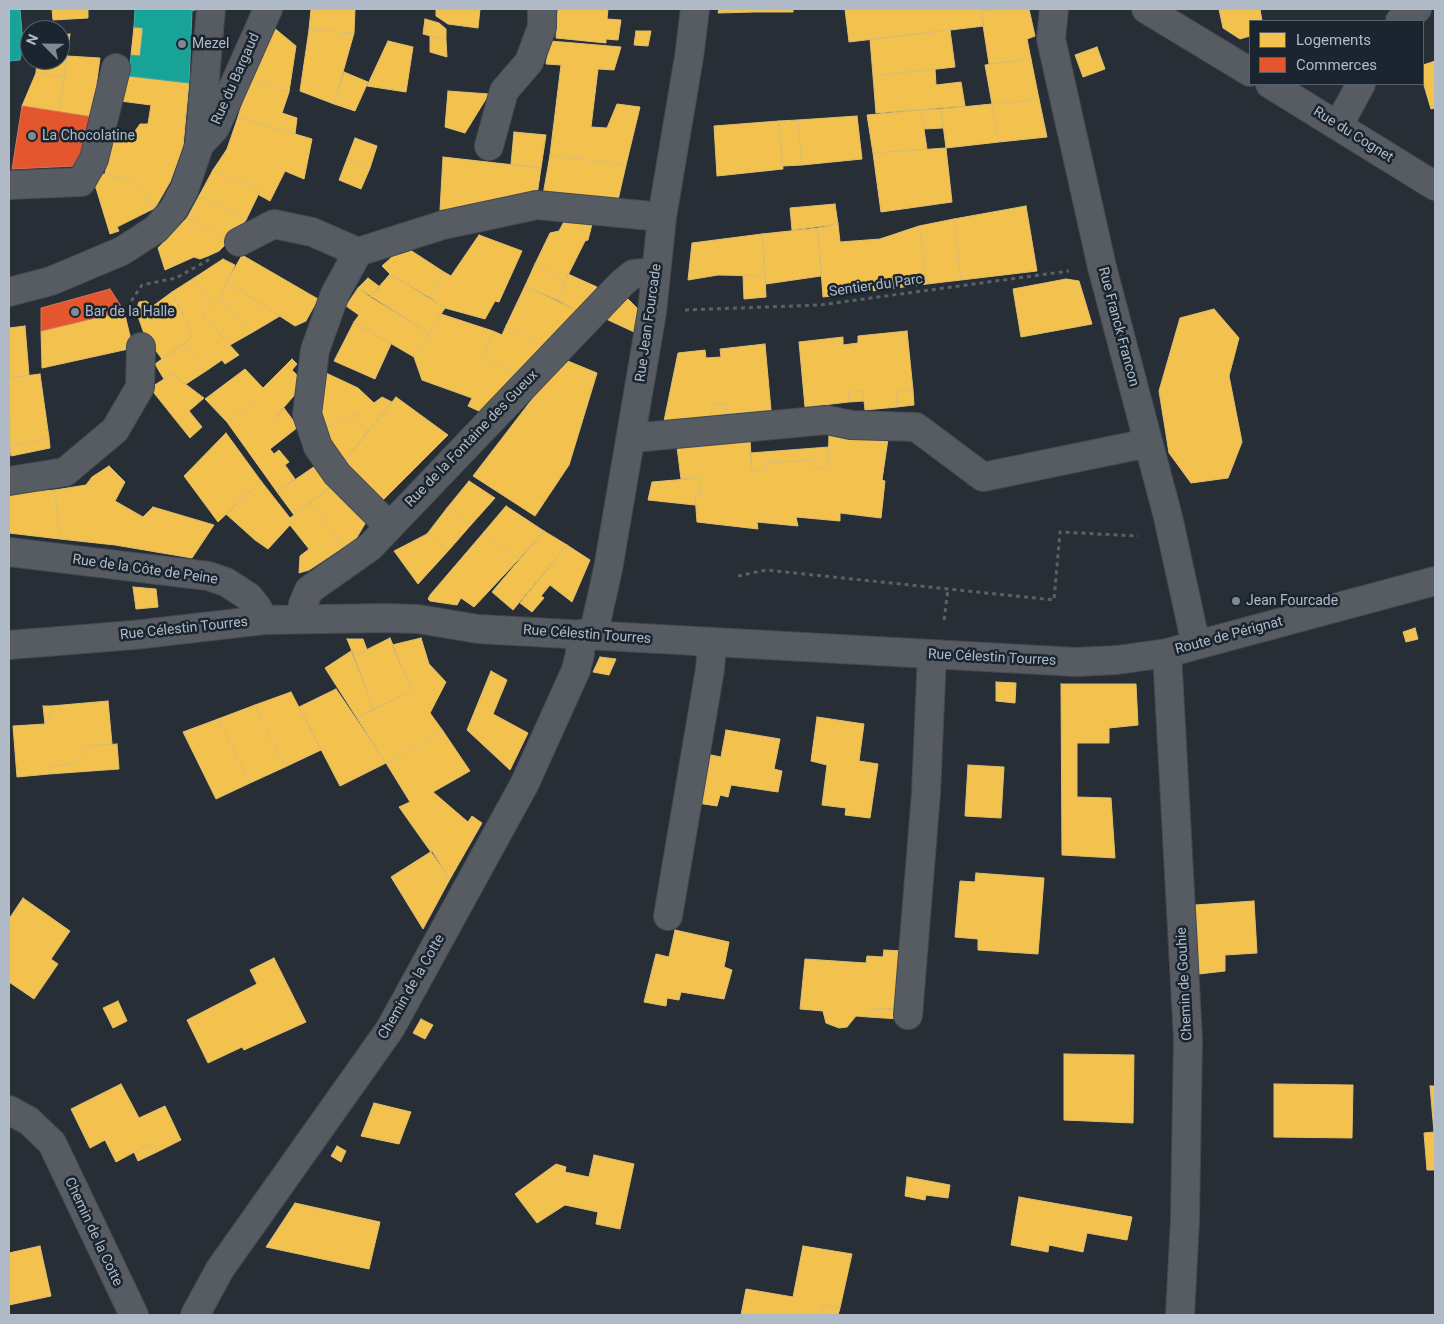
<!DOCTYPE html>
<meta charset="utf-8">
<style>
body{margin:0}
#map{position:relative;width:1444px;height:1324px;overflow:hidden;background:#272e35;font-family:Roboto,sans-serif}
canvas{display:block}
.frame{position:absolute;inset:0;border:10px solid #b0bbc7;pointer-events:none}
.legend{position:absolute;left:1249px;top:20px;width:175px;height:65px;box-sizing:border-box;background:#1a252f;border:1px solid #56616c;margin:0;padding:6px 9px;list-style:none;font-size:15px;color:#b0bbc7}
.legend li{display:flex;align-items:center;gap:10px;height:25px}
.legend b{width:25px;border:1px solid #56616c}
.north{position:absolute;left:20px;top:20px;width:50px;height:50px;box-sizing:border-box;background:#1a252f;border:1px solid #56616c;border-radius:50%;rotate:293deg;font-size:14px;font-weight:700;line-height:20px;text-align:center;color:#b0bbc7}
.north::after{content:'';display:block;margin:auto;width:18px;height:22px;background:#808a94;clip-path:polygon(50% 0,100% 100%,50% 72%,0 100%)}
</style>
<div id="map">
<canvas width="1444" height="1324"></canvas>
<div class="frame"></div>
<ul class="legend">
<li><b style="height:14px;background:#f2c14e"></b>Logements</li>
<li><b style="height:14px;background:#e4572e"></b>Commerces</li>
</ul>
<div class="north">N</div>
</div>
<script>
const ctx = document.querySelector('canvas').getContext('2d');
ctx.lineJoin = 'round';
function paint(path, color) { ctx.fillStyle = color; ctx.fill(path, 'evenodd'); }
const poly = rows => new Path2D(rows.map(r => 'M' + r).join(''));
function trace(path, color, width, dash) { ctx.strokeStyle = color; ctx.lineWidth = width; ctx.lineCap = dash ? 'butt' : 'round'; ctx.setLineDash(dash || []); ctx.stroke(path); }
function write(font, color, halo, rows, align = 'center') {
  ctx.font = font + ' Roboto,sans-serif'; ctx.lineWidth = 5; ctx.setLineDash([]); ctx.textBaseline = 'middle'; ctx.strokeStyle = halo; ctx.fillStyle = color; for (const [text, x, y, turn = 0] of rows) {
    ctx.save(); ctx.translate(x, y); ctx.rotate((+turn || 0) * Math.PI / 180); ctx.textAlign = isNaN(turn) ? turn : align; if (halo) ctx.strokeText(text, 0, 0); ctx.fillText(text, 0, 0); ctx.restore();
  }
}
const homes = poly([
 [52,9,88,9,88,18,53,20,52,9],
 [311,9,355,9,354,33,309,30,311,9],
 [436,9,480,9,478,28,448,24,436,16,436,9],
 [558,9,608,9,607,19,621,20,618,40,606,39,606,43,556,38,558,9],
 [719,9,755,9,755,12,718,13,719,9],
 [755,9,793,9,793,12,755,12,755,9],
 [845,9,998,9,981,12,984,26,849,42,845,9],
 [998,9,1029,9,1035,36,1027,39,1031,59,989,64,981,12,998,9],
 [1219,9,1260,9,1262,21,1250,21,1250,36,1240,39,1223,28,1219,9],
 [425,19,439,23,446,29,446,40,423,34,425,19],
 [134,27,143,28,140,56,131,55,134,27],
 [273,27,296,46,289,92,249,80,273,27],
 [309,30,354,33,334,104,300,91,309,30],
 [950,30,955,67,873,76,870,39,950,30],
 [636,31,651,31,648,46,634,45,636,31],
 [70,34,64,77,36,73,37,60,60,60,60,35,70,34],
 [430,36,446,40,447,57,430,52,430,36],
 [388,41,413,47,406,92,367,86,388,41],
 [550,41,621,47,614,70,598,69,591,127,607,128,617,104,640,107,626,165,550,155,561,65,546,64,550,41],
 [1097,47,1105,69,1083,77,1075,55,1097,47],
 [67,56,100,58,92,117,59,112,67,56],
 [1031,59,1039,99,992,104,985,65,1031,59],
 [1435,61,1435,108,1431,109,1423,82,1423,65,1435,61],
 [935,69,936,85,961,82,965,106,876,113,873,76,935,69],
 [344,72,368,82,355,111,334,104,344,72],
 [36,73,64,77,59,112,22,106,36,73],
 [124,76,189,83,183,147,170,182,155,208,131,180,105,174,114,129,133,134,140,124,148,124,151,105,120,101,124,76],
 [249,80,289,92,282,113,297,118,295,134,238,117,249,80],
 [448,91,489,94,465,133,445,127,448,91],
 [1039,99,1047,137,999,142,992,104,1039,99],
 [992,104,999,142,946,148,941,109,992,104],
 [941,109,943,128,924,129,921,110,941,109],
 [921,110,927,149,873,153,867,115,921,110],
 [857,116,862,159,802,165,798,120,857,116],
 [238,117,312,139,304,179,285,171,270,201,259,195,260,191,213,170,227,149,238,117],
 [798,120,802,165,783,166,779,121,798,120],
 [779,121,783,169,717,176,714,126,779,121],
 [514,132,546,135,541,168,511,164,514,132],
 [355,138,377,146,370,168,347,159,355,138],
 [946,148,952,202,881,212,873,153,946,148],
 [550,155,626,165,618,200,543,195,550,155],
 [443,157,541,168,536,202,440,210,443,157],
 [347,159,370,168,361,189,339,180,347,159],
 [213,170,260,191,246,220,199,196,213,170],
 [105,174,131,180,155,208,117,227,119,231,110,234,92,175,105,174],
 [199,196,246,220,229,241,187,218,199,196],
 [835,204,838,224,792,230,790,208,835,204],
 [1026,206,1037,271,961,280,954,219,1026,206],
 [568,214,593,220,588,240,585,241,565,281,535,264,550,233,559,231,568,214],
 [187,218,229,241,219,251,208,256,200,259,194,257,165,270,158,248,187,218],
 [954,219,961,280,927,284,919,226,954,219],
 [838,224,840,242,880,239,919,226,927,284,823,297,818,228,838,224],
 [818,228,821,276,766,284,762,234,818,228],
 [762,234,765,276,718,275,688,280,692,243,762,234],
 [479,235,522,251,499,302,495,301,485,319,445,308,429,297,444,272,451,276,479,235],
 [404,246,444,272,429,297,390,274,382,266,404,246],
 [242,255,318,299,306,321,295,326,227,282,242,255],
 [223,259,235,265,220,298,253,332,230,345,202,315,213,305,194,278,223,259],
 [535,264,565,281,557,300,525,286,535,264],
 [390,274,445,308,429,333,370,297,390,274],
 [568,274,597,287,582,313,557,300,568,274],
 [743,275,765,276,766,297,744,299,743,275],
 [194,278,213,305,202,315,239,355,225,364,222,360,206,371,183,344,193,336,172,292,194,278],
 [368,278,380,287,370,297,358,288,368,278],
 [1066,279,1079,281,1092,324,1021,337,1013,289,1066,279],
 [227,282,280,316,253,332,220,298,227,282],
 [525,286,582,313,549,350,506,326,525,286],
 [358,288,429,333,414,357,354,322,359,315,346,306,358,288],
 [172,292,193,336,162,359,145,336,136,311,139,302,146,301,153,306,172,292],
 [624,295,638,309,634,332,604,318,624,295],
 [1214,309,1239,338,1229,376,1242,442,1228,478,1191,483,1169,453,1159,391,1180,318,1214,309],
 [124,311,133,348,42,368,41,331,124,311],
 [441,314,493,331,483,356,519,377,481,412,468,406,472,398,422,380,414,357,441,314],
 [354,322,391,344,375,379,334,361,354,322],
 [25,326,29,375,9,378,9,328,25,326],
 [506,326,549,350,519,377,483,356,493,331,502,335,506,326],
 [907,331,913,390,896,392,897,407,865,410,863,391,848,392,849,402,805,407,799,342,843,337,843,345,858,343,858,336,907,331],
 [183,344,206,371,186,384,172,374,164,379,155,364,183,344],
 [765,344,771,410,727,414,726,404,711,405,712,416,664,421,678,353,705,350,706,358,721,357,720,349,765,344],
 [292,359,297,364,292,370,305,383,272,421,254,403,227,422,205,399,245,369,263,388,292,359],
 [563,359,597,373,569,465,535,516,473,476,563,359],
 [326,373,358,388,374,403,382,397,392,402,366,434,356,413,323,428,315,409,326,373],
 [40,374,49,438,10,447,9,378,40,374],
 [172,374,204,398,189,411,202,427,190,438,150,388,172,374],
 [913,390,914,405,897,407,896,392,913,390],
 [863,391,864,401,849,402,848,392,863,391],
 [396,397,448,435,378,505,341,466,396,397],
 [254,403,272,421,284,408,298,427,270,449,274,454,279,450,289,462,285,465,295,479,277,492,227,422,254,403],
 [726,404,727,414,712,416,711,405,726,404],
 [356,413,366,434,341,466,323,428,356,413],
 [226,433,261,481,218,522,184,476,226,433],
 [829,435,888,439,882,480,885,481,881,518,840,513,840,521,796,517,798,526,757,522,758,529,697,522,695,495,701,495,699,478,681,479,677,447,750,440,752,472,766,471,766,463,813,460,814,468,828,467,829,435],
 [49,438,50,448,11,456,10,447,49,438],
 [829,447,828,467,814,468,813,460,766,463,766,471,752,472,750,453,829,447],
 [318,464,330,487,294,515,277,492,318,464],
 [109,466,125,482,115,501,143,517,115,545,60,539,55,490,86,485,92,477,109,466],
 [699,478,701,495,695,495,695,505,648,500,652,482,699,478],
 [261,481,290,518,311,502,344,547,309,570,299,573,300,556,309,549,290,525,268,549,255,540,226,514,261,481],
 [469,481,495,498,470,526,447,508,469,481],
 [336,483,366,522,356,539,344,547,311,502,336,483],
 [55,490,60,539,9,533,9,494,55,490],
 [506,506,544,531,519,559,484,532,506,506],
 [153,507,214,525,192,558,115,545,153,507],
 [447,508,470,526,449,550,427,534,447,508],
 [544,531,567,545,513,610,492,592,544,531],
 [484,532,519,559,474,607,461,598,457,605,430,601,428,599,430,595,484,532],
 [427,534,449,550,418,584,394,551,427,534],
 [567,545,590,560,572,602,550,585,541,596,544,598,532,612,520,603,567,545],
 [133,587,156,589,158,607,136,609,133,587],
 [1415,628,1418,639,1406,642,1403,632,1415,628],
 [390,638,412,691,374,709,354,656,390,638],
 [421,638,429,664,446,682,430,713,443,731,386,763,357,718,412,691,392,645,421,638],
 [347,639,363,639,367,650,354,656,347,639],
 [351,651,374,709,357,718,325,668,351,651],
 [600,657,616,659,609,675,593,672,600,657],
 [491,671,507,680,493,714,528,733,510,770,467,730,491,671],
 [996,682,1016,683,1015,703,996,701,996,682],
 [1061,684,1136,684,1138,725,1109,728,1109,743,1077,743,1077,797,1111,798,1115,858,1062,855,1061,684],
 [336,689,386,763,340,786,299,707,336,689],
 [291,692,321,750,285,767,255,705,291,692],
 [108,701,112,744,89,746,74,764,49,766,49,774,17,777,13,726,45,724,52,712,51,706,108,701],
 [255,705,285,767,250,783,218,719,255,705],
 [43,706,51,706,52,712,45,724,43,706],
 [817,717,864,724,859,761,878,764,870,818,845,815,846,808,822,805,827,765,811,761,817,717],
 [218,719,250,783,216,799,183,732,218,719],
 [726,730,780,739,774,769,782,771,778,792,731,785,728,797,720,795,717,806,697,803,706,754,721,757,726,730],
 [443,731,470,771,433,792,468,822,472,816,482,823,450,879,399,807,410,802,386,763,443,731],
 [117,744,119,769,49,774,49,766,74,764,89,746,117,744],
 [968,765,1004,767,1001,818,965,816,968,765],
 [432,851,450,879,423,929,391,877,432,851],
 [976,873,1044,878,1038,954,978,950,978,939,955,937,960,881,975,882,976,873],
 [23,898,70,931,51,959,58,964,34,999,9,982,9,919,23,898],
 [1254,901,1257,953,1225,955,1225,971,1199,974,1195,905,1254,901],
 [675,930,729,942,724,967,732,970,724,999,681,992,679,1000,667,998,666,1006,644,1002,656,954,669,957,675,930],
 [884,950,904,951,895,1009,870,1008,868,1017,856,1016,847,1027,839,1028,826,1023,823,1011,800,1009,805,959,866,963,867,956,883,957,884,950],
 [274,958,306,1022,244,1050,242,1047,208,1063,187,1020,257,984,250,970,274,958],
 [118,1001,127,1021,113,1028,103,1008,118,1001],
 [870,1008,901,1010,900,1019,868,1017,870,1008],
 [421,1019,433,1025,425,1039,413,1033,421,1019],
 [1064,1054,1134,1055,1133,1123,1064,1120,1064,1054],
 [121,1084,139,1118,165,1106,181,1140,157,1152,153,1142,116,1162,105,1140,90,1148,71,1109,121,1084],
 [1274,1084,1353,1085,1352,1138,1274,1137,1274,1084],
 [1430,1086,1435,1086,1435,1170,1427,1170,1424,1133,1434,1132,1430,1086],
 [374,1103,411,1112,399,1144,361,1136,374,1103],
 [153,1142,157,1152,138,1161,134,1152,153,1142],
 [337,1146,346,1151,341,1162,331,1156,337,1146],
 [594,1155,634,1164,620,1229,596,1224,598,1212,565,1205,537,1223,515,1194,556,1164,566,1167,565,1172,589,1177,594,1155],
 [907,1177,950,1185,948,1198,926,1195,925,1200,905,1196,907,1177],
 [1019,1197,1132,1217,1127,1240,1087,1233,1083,1252,1049,1245,1048,1252,1011,1245,1019,1197],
 [295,1203,380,1222,369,1269,266,1247,295,1203],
 [40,1246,51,1296,9,1305,9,1253,40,1246],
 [803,1246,852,1254,840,1308,822,1305,820,1315,741,1315,746,1289,793,1297,803,1246],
 [822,1305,840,1308,838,1315,820,1315,822,1305]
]);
paint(homes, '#f2c14e');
trace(homes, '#debf72', 1);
const shops = poly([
 [22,106,92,117,88,144,75,166,12,169,22,106],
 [110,289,124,311,41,331,41,308,110,289]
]);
paint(shops, '#e4572e');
trace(shops, '#d4755c', 1);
const public = poly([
 [9,9,20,9,23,44,20,60,9,61,9,9],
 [135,9,199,9,192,11,189,83,129,76,131,55,140,56,143,28,134,27,135,9]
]);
paint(public, '#17a398');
trace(public, '#45aaa6', 1);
const minor = poly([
 [1054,9,1051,39,1102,267,1168,517,1196,645],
 [1146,9,1250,72],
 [1400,21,1417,9],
 [1270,84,1435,186],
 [1338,126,1361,84],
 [200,144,215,128,268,9],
 [489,146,504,91,529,62,542,27,542,9],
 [9,185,81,182,94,159,116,68],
 [239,242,274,224,312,232,358,252],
 [9,292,51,281,122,251,156,229,173,210,184,190,199,146,211,9],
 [632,438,827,420,851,425,916,427,983,477,1148,443],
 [9,481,65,472,115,430,140,387,141,347],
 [389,526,337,474,318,447,307,414,315,350,335,294,358,252,443,225,537,205,662,217],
 [9,552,208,576,226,582,249,597,257,607,264,620],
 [302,619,303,604,309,590,370,547,622,283,633,274,656,272],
 [593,636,608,569,652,312,662,217,689,57,695,9],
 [9,645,134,635,264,620,385,618,418,619,478,629,1076,662,1117,660,1167,653,1435,581],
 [1167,653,1188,1039,1185,1220,1180,1315],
 [668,916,710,669,712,643],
 [908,1015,926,793,932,655],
 [9,1110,29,1121,52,1143,134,1315],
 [195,1315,220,1269,390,1029,525,783,576,670,580,654,580,634]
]);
trace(minor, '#454a50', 30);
trace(poly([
 [685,310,820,305,1069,271],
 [134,316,130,303,142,285,176,278,210,259],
 [738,576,766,570,1054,600,1060,532,1138,536],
 [944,620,948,589]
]), '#5a6166', 3, [4, 4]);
trace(minor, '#575c63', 28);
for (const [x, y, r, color] of [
 [182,44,5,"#808a94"],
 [32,136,5,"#808a94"],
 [75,312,5,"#808a94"],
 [1236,601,5,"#808a94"]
]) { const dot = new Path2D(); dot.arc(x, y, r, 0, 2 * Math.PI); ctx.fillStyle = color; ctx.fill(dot); trace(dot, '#1a252f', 2); }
write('14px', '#b0bbc7', '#1a252f', [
 ["Mezel",192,44],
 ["La Chocolatine",42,136],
 ["Bar de la Halle",85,312],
 ["Jean Fourcade",1246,601]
], 'left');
write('14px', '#b0bbc7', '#1a252f', [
 ["Rue du Bargaud",236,79,-66],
 ["Rue du Cognet",1353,135,32],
 ["Sentier du Parc",876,286,-8],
 ["Rue Jean Fourcade",649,323,-82],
 ["Rue Franck Francon",1118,327,75],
 ["Rue de la Fontaine des Gueux",472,439,-46],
 ["Rue de la Côte de Peine",145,570,8],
 ["Rue Célestin Tourres",184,629,-6],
 ["Rue Célestin Tourres",587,635,4],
 ["Route de Pérignat",1229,636,-15],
 ["Rue Célestin Tourres",992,658,3],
 ["Chemin de Gouhie",1185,984,-93],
 ["Chemin de la Cotte",412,987,-60],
 ["Chemin de la Cotte",93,1232,65]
]);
</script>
